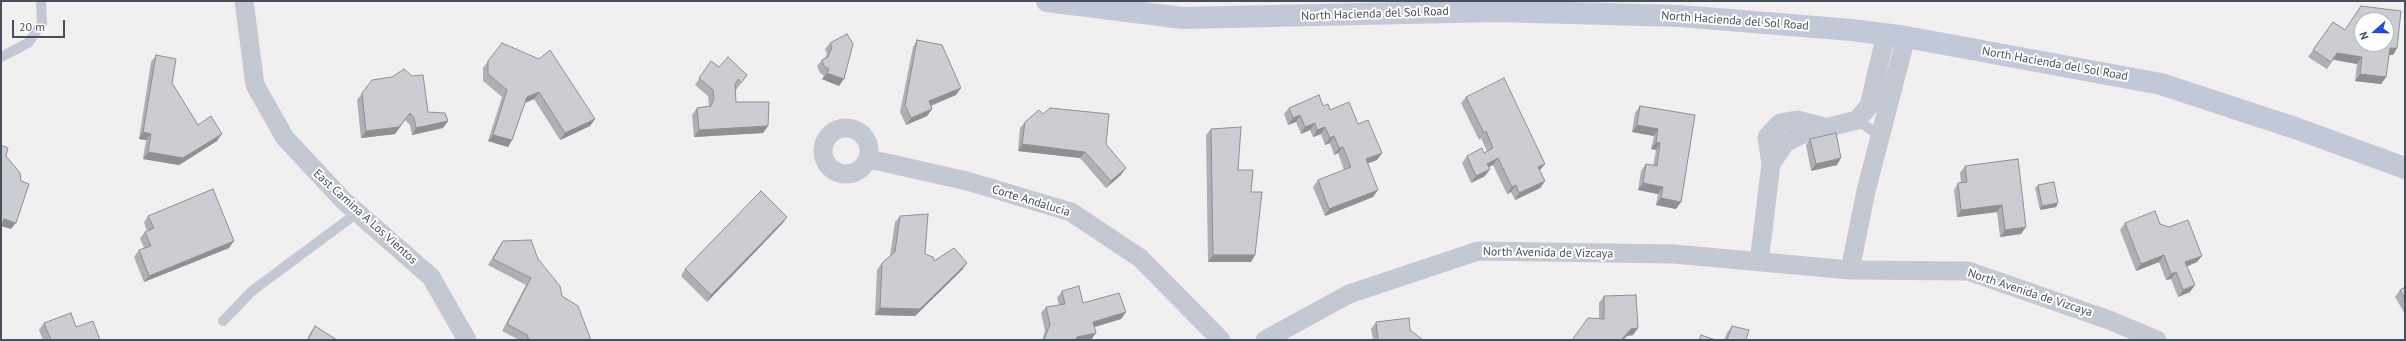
<!DOCTYPE html>
<style>
body{margin:0}
#map{position:relative;width:2406px;height:341px;overflow:hidden;background:#f1efef;font-family:"PT Sans",sans-serif}
canvas{display:block}
.frame{position:absolute;inset:0;border:2px solid #484e5c;pointer-events:none}
.north{position:absolute;left:2354px;top:12px;width:40px;height:40px;box-sizing:border-box;background:#fff;border:1px solid #b6b8be;border-radius:50%;rotate:250deg;font-size:11px;font-weight:700;line-height:16px;text-align:center;color:#484e5c}
.north::after{content:'';display:block;margin:auto;width:14px;height:18px;background:#204cdb;clip-path:polygon(50% 0,100% 100%,50% 72%,0 100%)}
.scale{position:absolute;left:12px;top:20px;width:53px;height:18px;box-sizing:border-box;border:2px solid #484e5c;border-top:0;padding-left:5px;font-size:12px;line-height:14px;white-space:nowrap;color:#484e5c;-webkit-text-stroke:3px #fff;paint-order:stroke}
</style>
<div id="map">
<canvas width="2406" height="341"></canvas>
<div class="frame"></div>
<div class="north">N</div>
<div class="scale">20 m</div>
</div>
<script>
const ctx = document.querySelector('canvas').getContext('2d');
ctx.lineJoin = 'round';
const poly = rows => new Path2D(rows.map(r => 'M' + r).join(''));
function trace(path, color, width, dash) { ctx.strokeStyle = color; ctx.lineWidth = width; ctx.lineCap = dash ? 'butt' : 'round'; ctx.setLineDash(dash || []); ctx.stroke(path); }
function paint(path, color) { ctx.fillStyle = color; ctx.fill(path, 'evenodd'); }
function write(font, color, halo, rows, align = 'center') {
  ctx.font = font + ' "PT Sans",sans-serif'; ctx.lineWidth = 4; ctx.setLineDash([]); ctx.textBaseline = 'middle'; ctx.strokeStyle = halo; ctx.fillStyle = color; for (const [text, x, y, turn = 0] of rows) {
    ctx.save(); ctx.translate(x, y); ctx.rotate((+turn || 0) * Math.PI / 180); ctx.textAlign = isNaN(turn) ? turn : align; if (halo) ctx.strokeText(text, 0, 0); ctx.fillText(text, 0, 0); ctx.restore();
  }
}
trace(poly([
 [1,57,28,43,42,23,41,1],
 [1857,120,1882,137],
 [223,321,252,291,357,213]
]), '#c3c8d3', 10);
trace(poly([
 [244,1,255,85,285,138,343,200,431,277,467,340],
 '823 151a23 23 0 1 1 46 0a23 23 0 1 1-46 0Z',
 [869,159,967,181,1071,212,1140,258,1221,340],
 [1771,164,1785,143,1805,133,1857,120,1869,106,1886,34],
 [1759,262,1771,164,1767,137,1780,123,1797,120,1824,127],
 [1850,270,1866,191,1906,37],
 [1265,340,1349,294,1478,251,1674,254,1850,270,1968,271,2109,320,2157,340]
]), '#c3c8d3', 19);
trace(poly([
 [1047,1,1183,18,1496,11,1680,16,1852,30,1906,37,2161,84,2298,129,2405,168]
]), '#c2c8d7', 22);
paint(poly([
 [2361,6,2397,48,2393,55,2389,55,2386,77,2381,84,2355,81,2357,64,2333,60,2327,69,2308,57,2333,22,2345,30],
 [847,34,839,86,822,79,824,76,820,73,817,66,822,60,825,58,827,54,825,49,830,43],
 [917,40,956,95,931,106,932,109,927,116,906,125,900,112,913,47],
 [156,55,172,83,198,125,217,141,179,165,143,159,146,140,139,139,151,62],
 [488,61,595,119,590,126,560,140,534,99,525,103,512,140,508,147,488,141,502,97,483,81,483,68],
 [711,61,719,67,747,75,736,90,735,88,736,102,768,126,763,133,694,137,692,115,697,108,709,106,708,96,695,85],
 [372,80,428,112,448,121,443,128,412,135,410,125,405,120,395,134,361,138,357,100],
 [1466,97,1545,164,1539,171,1545,181,1540,188,1515,200,1511,192,1507,194,1493,165,1489,167,1490,169,1485,176,1471,183,1462,163,1467,156,1484,153,1487,151,1481,138,1479,140,1461,103],
 [1323,106,1358,124,1382,153,1377,160,1368,163,1373,197,1325,216,1313,187,1318,180,1344,170,1338,153,1334,155,1330,143,1325,145,1321,134,1313,137,1310,130,1301,134,1296,122,1288,125,1284,114,1289,108],
 [1640,106,1695,115,1681,202,1676,209,1656,205,1658,194,1638,190,1641,171,1646,164,1653,166,1656,150,1651,149,1654,136,1632,132,1635,113],
 [1043,114,1106,144,1121,175,1106,188,1080,158,1018,151,1020,128,1025,122],
 [1211,129,1238,170,1255,255,1251,262,1208,262,1206,135],
 [1810,139,1837,165,1811,171,1806,145],
 [2018,159,2021,234,2000,237,1997,212,1957,217,1954,190,1958,183,1961,183,1960,173,1965,166],
 [2038,185,2058,203,2056,207,2040,210,2035,188],
 [148,216,229,248,144,282,134,257,139,250,144,248,140,238,145,232,147,231,144,222],
 [900,216,925,254,934,261,967,263,962,270,915,316,875,315,877,270,882,263,890,256,895,222],
 [787,217,782,224,707,302,681,276,685,269],
 [2125,223,2160,224,2197,262,2187,266,2190,292,2178,297,2171,279,2166,280,2159,262,2136,271,2120,230],
 [503,241,538,259,562,296,591,340,519,340,502,331,526,285,488,265,498,248],
 [2405,287,2405,314,2395,297,2400,290],
 [1062,291,1083,303,1126,312,1121,319,1094,327,1091,340,1042,340,1045,331,1041,313,1046,307,1059,305,1057,298],
 [1604,296,1638,328,1633,335,1627,336,1623,340,1572,340,1599,319,1599,303],
 [1376,322,1410,330,1423,340,1373,340,1371,329],
 [44,323,76,327,100,340,43,340,39,330],
 [315,326,337,340,307,340,310,333],
 [1732,326,1746,340,1724,340,1727,333]
]), '#afb0b5');
paint(poly([
 [2390,48,2397,48,2393,55,2385,55],
 [2337,53,2362,57,2357,64,2332,59],
 [827,73,844,79,839,86,822,79],
 [2360,74,2386,77,2381,84,2355,81],
 [961,88,956,95,924,108,929,101],
 [539,92,534,99,522,104,527,97],
 [932,109,927,116,906,125,911,118],
 [410,113,395,134,361,138,366,131],
 [1300,115,1296,122,1288,125,1293,118],
 [595,119,590,126,560,140,565,133],
 [448,121,443,128,412,135,416,128],
 [1315,123,1310,130,1301,134,1305,127],
 [1637,125,1658,129,1654,136,1632,132],
 [768,126,763,133,694,137,699,130],
 [1325,127,1321,134,1313,137,1317,130],
 [143,132,151,134,146,140,139,139],
 [222,134,217,141,179,165,143,159,148,152],
 [493,135,512,140,508,147,488,141],
 [1334,136,1330,143,1325,145,1330,138],
 [1656,142,1660,143,1656,150,1651,149],
 [1022,144,1085,152,1080,158,1018,151],
 [1343,147,1338,153,1334,155,1339,148],
 [1382,153,1377,160,1361,166,1366,159],
 [1498,158,1493,165,1483,170,1487,164],
 [1841,158,1837,165,1811,171,1816,164],
 [1545,164,1540,170,1533,174,1538,167],
 [1126,168,1121,175,1106,188,1111,181],
 [1490,169,1485,176,1471,183,1476,176],
 [1545,181,1540,188,1515,200,1519,193],
 [1643,183,1663,187,1658,194,1638,190],
 [1516,185,1511,192,1507,194,1512,187],
 [1378,190,1373,197,1325,216,1329,209],
 [1661,198,1681,202,1676,209,1656,205],
 [2058,203,2056,207,2040,210,2042,206],
 [2002,205,1997,212,1957,217,1961,210],
 [787,217,782,224,707,302,711,295],
 [4,219,16,223,11,229,1,226],
 [2026,227,2021,234,2000,237,2005,230],
 [234,241,229,248,144,282,149,276],
 [1213,255,1255,255,1251,262,1208,262],
 [2164,255,2159,262,2136,271,2141,264],
 [2202,256,2197,262,2181,269,2185,262],
 [967,263,962,270,915,316,875,315,880,308],
 [2176,272,2171,279,2166,280,2171,274],
 [2195,285,2190,292,2178,297,2183,290],
 [1126,312,1121,319,1088,329,1093,322],
 [1638,328,1633,335,1627,336,1623,340,1621,340,1631,329],
 [1096,333,1091,340,1075,340,1077,337]
]), '#8f9094');
const building = poly([
 [2361,6,2401,11,2397,48,2390,48,2386,77,2360,74,2362,57,2337,53,2331,62,2313,50,2333,22,2345,30,2361,6],
 [2362,20,2386,20,2386,44,2362,44,2362,20],
 [847,34,853,44,844,79,827,73,829,69,824,66,822,60,828,57,832,47,830,43,847,34],
 [917,40,942,45,961,88,929,101,932,109,911,118,905,105,917,40],
 [502,43,539,59,550,50,595,119,565,133,539,92,527,97,512,140,493,135,507,90,488,74,488,61,502,43],
 [156,55,176,59,172,83,198,125,211,116,222,134,183,158,148,152,151,134,143,132,156,55],
 [728,57,747,75,741,83,738,79,735,84,736,102,769,102,768,126,699,130,697,108,711,106,714,99,713,90,699,78,711,61,719,67,728,57],
 [404,69,412,76,423,75,428,112,445,113,448,121,416,128,414,118,410,113,399,127,366,131,362,93,372,80,392,77,404,69],
 [1504,78,1545,164,1538,167,1545,181,1519,193,1516,185,1512,187,1498,158,1487,164,1490,169,1476,176,1467,156,1482,148,1484,153,1493,148,1486,131,1484,133,1466,97,1504,78],
 [1319,95,1323,106,1328,104,1330,110,1349,102,1358,124,1368,120,1382,153,1366,159,1378,190,1329,209,1318,180,1351,167,1343,147,1339,148,1334,136,1330,138,1325,127,1317,130,1315,123,1305,127,1300,115,1293,118,1289,108,1319,95],
 [1640,106,1695,115,1681,202,1661,198,1663,187,1643,183,1646,164,1657,166,1660,143,1656,142,1658,129,1637,125,1640,106],
 [1050,108,1109,114,1106,144,1126,168,1111,181,1085,152,1022,144,1025,122,1039,110,1043,114,1050,108],
 [1241,127,1238,170,1253,170,1251,192,1262,192,1255,255,1213,255,1211,129,1241,127],
 [1836,133,1841,158,1816,164,1810,139,1836,133],
 [1,145,8,148,6,156,20,173,21,181,29,184,16,223,4,219,1,228,1,145],
 [2018,159,2026,227,2005,230,2002,205,1961,210,1958,183,1967,182,1965,166,2018,159],
 [2054,182,2058,203,2042,206,2038,185,2054,182],
 [213,189,234,241,149,276,139,250,151,246,145,232,154,228,148,216,213,189],
 [761,191,787,217,711,295,685,269,761,191],
 [2155,211,2160,224,2169,227,2188,220,2202,256,2185,262,2195,285,2183,290,2176,272,2171,274,2164,255,2141,264,2125,223,2155,211],
 [928,214,925,254,933,257,934,261,954,248,967,263,920,309,880,308,882,263,895,252,900,216,928,214],
 [531,240,538,259,560,286,562,296,578,306,591,340,529,340,527,335,507,324,531,278,493,259,503,241,531,240],
 [1079,286,1083,303,1119,293,1126,312,1093,322,1096,333,1077,337,1076,340,1044,340,1050,324,1046,307,1065,304,1062,291,1079,286],
 [2405,287,2405,299,2400,290,2405,287],
 [1636,295,1638,328,1631,329,1621,340,1572,340,1588,318,1604,319,1604,296,1636,295],
 [71,313,76,327,93,321,100,340,51,340,44,323,71,313],
 [1409,318,1410,330,1423,340,1378,340,1376,322,1409,318],
 [315,326,337,340,308,340,315,326],
 [1732,326,1749,330,1746,340,1727,340,1732,326],
 [1701,335,1716,340,1699,340,1701,335]
]);
paint(building, '#cccdd3');
trace(building, '#8f9094', 1);
write('12px', '#484e5c', '#fff', [
 ["North Hacienda del Sol Road",1375,14,-2],
 ["North Hacienda del Sol Road",1735,21,4],
 ["North Hacienda del Sol Road",2055,64,10],
 ["Corte Andalucia",1031,201,17],
 ["East Camina A Los Vientos",365,217,42],
 ["North Avenida de Vizcaya",1548,253,1],
 ["North Avenida de Vizcaya",2030,293,18]
]);
</script>
